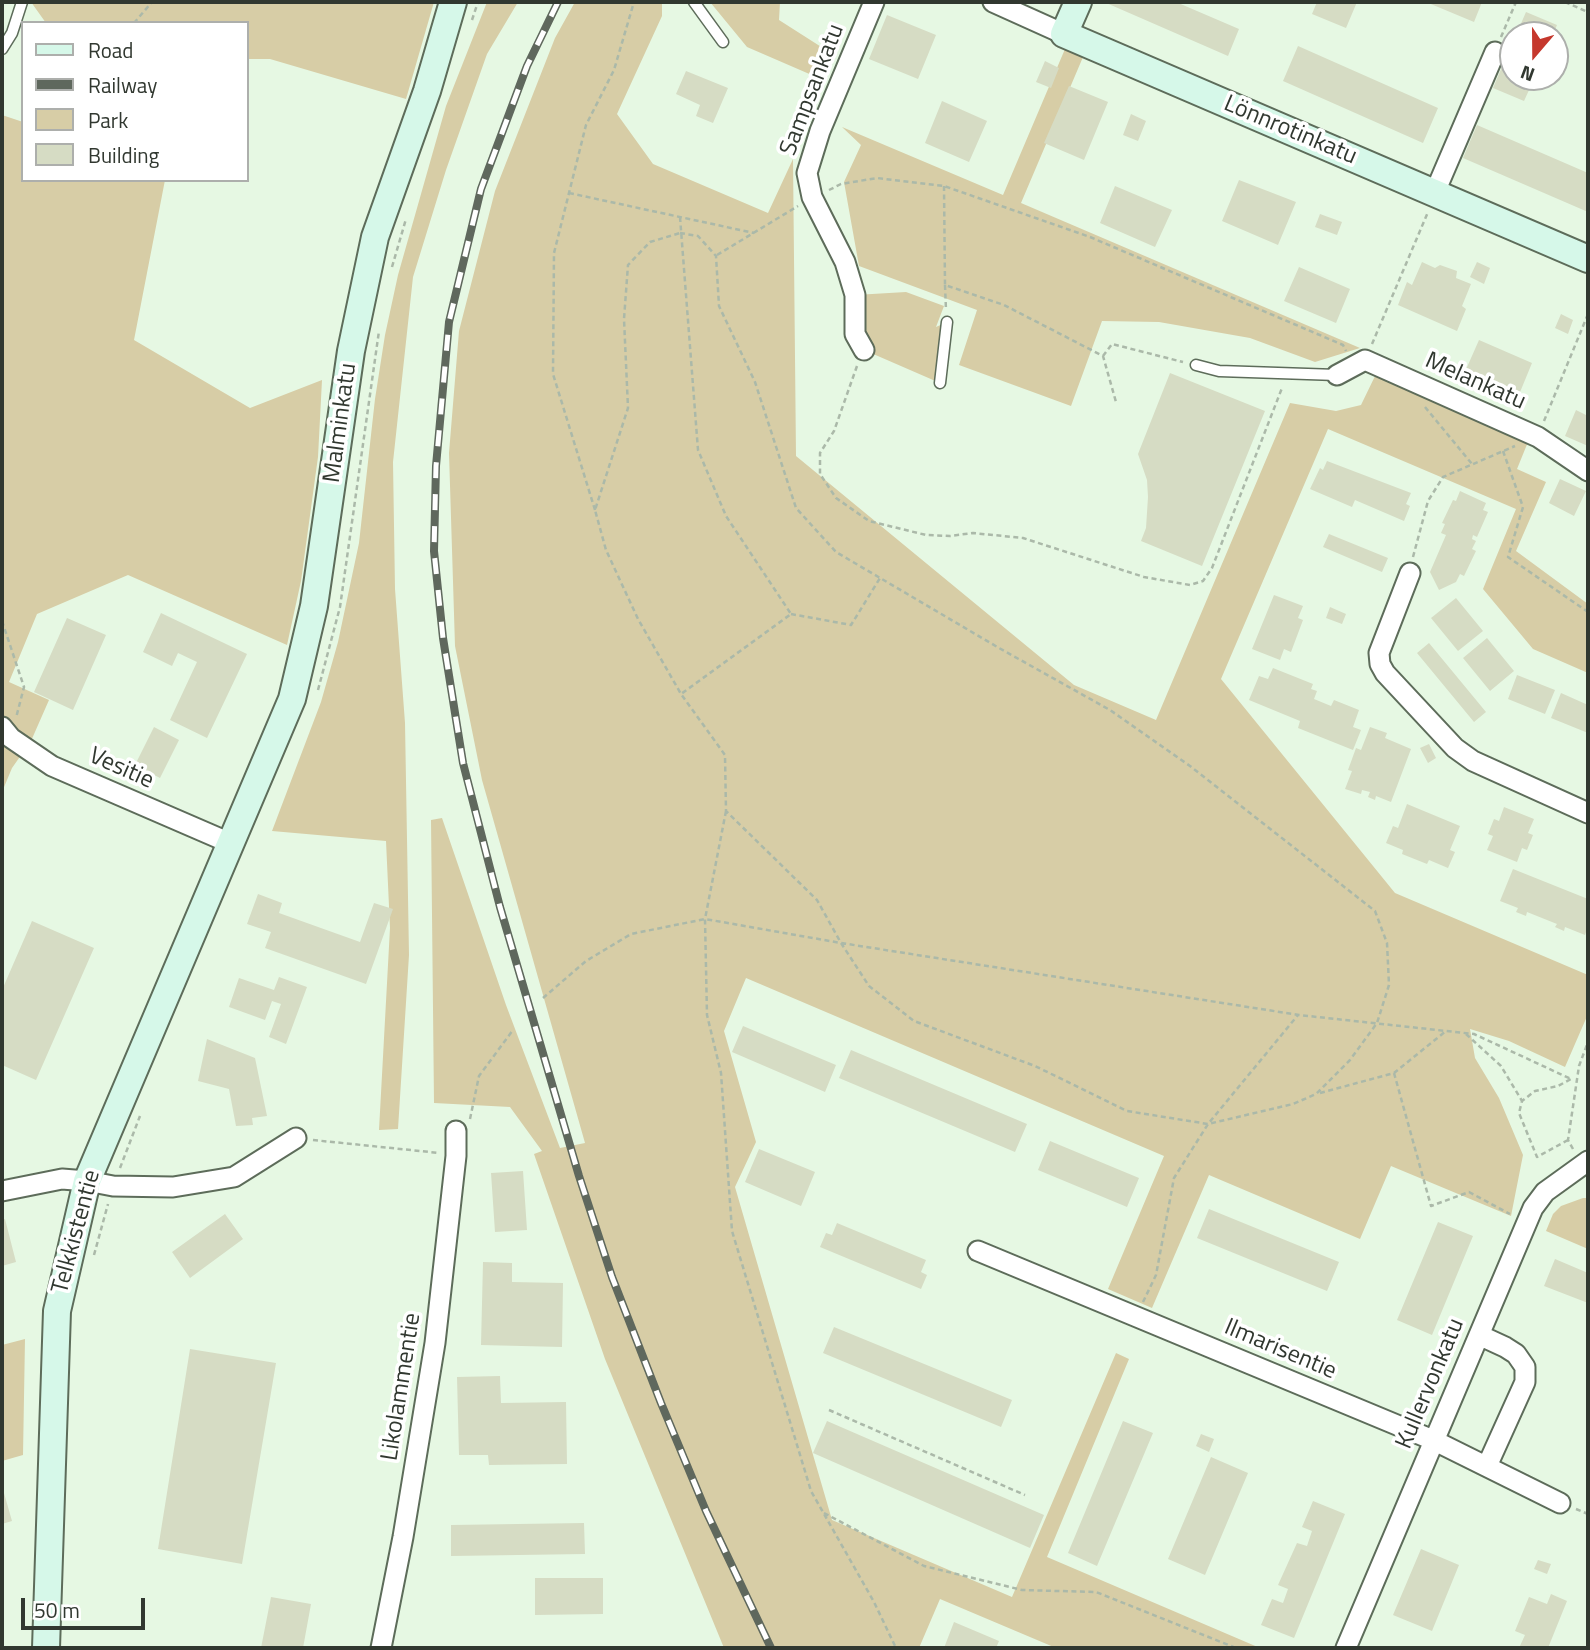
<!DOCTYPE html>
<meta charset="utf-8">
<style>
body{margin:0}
#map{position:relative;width:1590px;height:1650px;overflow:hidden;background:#e6f8e3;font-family:"Titillium Web",sans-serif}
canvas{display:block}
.frame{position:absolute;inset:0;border:4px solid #313830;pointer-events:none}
.legend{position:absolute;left:21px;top:21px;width:228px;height:161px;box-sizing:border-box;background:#fff;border:2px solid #adafac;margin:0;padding:9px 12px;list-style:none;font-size:21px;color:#313830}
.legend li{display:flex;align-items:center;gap:14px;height:35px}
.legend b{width:35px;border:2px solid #adafac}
.north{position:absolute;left:1499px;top:21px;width:70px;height:70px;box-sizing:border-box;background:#fff;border:2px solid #adafac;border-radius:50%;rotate:200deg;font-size:19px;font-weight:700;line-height:28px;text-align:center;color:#313830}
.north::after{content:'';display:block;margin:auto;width:24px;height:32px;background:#c5382d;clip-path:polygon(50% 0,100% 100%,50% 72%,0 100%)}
.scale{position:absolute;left:21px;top:1598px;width:124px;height:32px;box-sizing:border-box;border:4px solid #313830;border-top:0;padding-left:9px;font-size:21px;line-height:24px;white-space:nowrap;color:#313830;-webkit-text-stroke:5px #fff;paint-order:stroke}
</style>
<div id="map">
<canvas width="1590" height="1650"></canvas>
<div class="frame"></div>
<ul class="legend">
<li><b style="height:9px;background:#d6f8e9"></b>Road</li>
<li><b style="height:9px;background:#5f685d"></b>Railway</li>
<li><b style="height:19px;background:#d7cda6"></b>Park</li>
<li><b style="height:19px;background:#d6dcc4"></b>Building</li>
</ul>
<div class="north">N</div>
<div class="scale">50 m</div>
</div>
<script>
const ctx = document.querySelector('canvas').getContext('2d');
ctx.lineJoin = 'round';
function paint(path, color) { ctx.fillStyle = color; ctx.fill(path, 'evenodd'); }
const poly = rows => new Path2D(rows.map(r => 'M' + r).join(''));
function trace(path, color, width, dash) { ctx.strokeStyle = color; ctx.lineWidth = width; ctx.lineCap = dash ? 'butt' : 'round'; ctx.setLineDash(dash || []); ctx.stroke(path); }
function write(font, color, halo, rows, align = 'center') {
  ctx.font = font + ' "Titillium Web",sans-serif'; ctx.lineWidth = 7; ctx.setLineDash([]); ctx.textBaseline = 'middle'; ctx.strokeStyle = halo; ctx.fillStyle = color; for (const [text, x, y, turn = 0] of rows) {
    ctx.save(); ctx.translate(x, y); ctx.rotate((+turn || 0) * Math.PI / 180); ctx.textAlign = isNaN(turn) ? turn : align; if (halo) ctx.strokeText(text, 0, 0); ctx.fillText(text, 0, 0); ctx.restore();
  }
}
paint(poly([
 [31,2,434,2,406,99,270,59,247,59,247,23,46,23],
 [487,2,518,2,487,54,446,170,413,277,393,462,395,589,405,723,409,955,398,1129,379,1130,390,928,386,841,272,831,321,702,338,642,359,543,375,399,385,335,398,275,446,106],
 [575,2,662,2,662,16,617,114,653,164,768,213,793,159,796,456,1074,685,1156,720,1290,403,1336,411,1361,405,1377,372,1530,437,1517,469,1546,482,1516,551,1588,604,1588,673,1533,649,1483,589,1516,509,1328,429,1221,679,1395,893,1588,975,1588,1014,1565,1067,1509,1041,1470,1029,1475,1058,1499,1098,1523,1155,1511,1216,1391,1166,1360,1239,1209,1175,1152,1308,1108,1289,1164,1156,746,978,724,1031,756,1142,735,1187,832,1520,1012,1597,1116,1353,1129,1359,1047,1557,1260,1648,1056,1648,940,1599,919,1648,724,1648,605,1359,534,1154,542,1151,510,1107,434,1103,431,820,442,818,506,1005,560,1148,585,1143,482,780,455,646,449,453,459,331,495,191,555,38],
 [710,2,780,2,779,20,826,50,814,76,747,47],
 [1065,49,1083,57,1021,203,1360,348,1315,362,1250,338,1159,322,1102,321,1071,406,959,365,977,310,859,266,844,182,861,145,842,127,1003,195],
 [2,115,23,122,23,180,165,180,134,340,250,408,322,380,318,457,301,581,287,645,128,575,37,614,9,682,49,700,31,741,12,768,2,792],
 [906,292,944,306,936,327,947,322,940,383,864,350,855,295],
 [1583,1198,1588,1198,1588,1249,1546,1231,1553,1214,1561,1206],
 [25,1339,23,1455,2,1461,2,1345]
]), '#d7cda6');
paint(poly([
 [1104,2,1176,2,1239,29,1228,56],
 [1317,2,1357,2,1346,28,1312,14],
 [1426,2,1482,2,1474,22],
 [1526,12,1557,25,1553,35,1516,35],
 [887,15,936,35,918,79,869,59],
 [1513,41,1513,77,1535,77,1524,101,1493,88],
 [1298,46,1438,108,1423,143,1283,81],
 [1045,61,1059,68,1051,88,1036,82],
 [686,71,728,88,713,123,696,116,700,105,676,94],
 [1069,86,1108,102,1084,160,1044,143],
 [942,101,987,121,969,162,925,143],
 [1131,114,1146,121,1138,141,1123,135],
 [1477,125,1588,173,1588,212,1463,158],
 [1239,180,1296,202,1278,245,1222,221],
 [1115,186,1172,210,1155,247,1100,223],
 [1320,214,1342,222,1337,235,1315,227],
 [1422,262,1435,268,1440,265,1457,271,1456,278,1471,284,1462,306,1466,309,1457,331,1398,305,1407,282,1412,285],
 [1477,262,1490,268,1484,284,1470,277],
 [1299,267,1350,289,1336,323,1284,301],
 [1561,314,1573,320,1568,334,1555,328],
 [1479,340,1532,363,1518,397,1464,374],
 [1170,373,1265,411,1202,566,1141,541,1146,528,1148,497,1147,480,1138,454],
 [1576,410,1588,416,1588,446,1565,436],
 [1327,461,1411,493,1406,504,1410,506,1404,521,1355,500,1352,507,1310,489,1320,468,1323,470],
 [1560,479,1586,491,1574,516,1549,503],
 [1460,491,1486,503,1483,510,1488,512,1477,537,1473,535,1472,539,1476,541,1472,549,1476,551,1464,576,1460,574,1456,582,1439,590,1430,572,1446,535,1441,533,1445,524,1442,523,1453,500,1456,501],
 [1329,534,1388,558,1382,572,1323,547],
 [1274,595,1303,606,1298,618,1303,620,1291,652,1284,649,1280,660,1252,649],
 [1456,598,1483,631,1458,651,1431,618],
 [1330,607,1346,614,1342,624,1326,618],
 [161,613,247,654,207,738,170,720,197,662,178,653,172,666,143,652],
 [67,618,106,635,73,710,34,692],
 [1487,638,1514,671,1490,691,1463,658],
 [1429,643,1486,712,1474,722,1417,653],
 [1273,668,1313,684,1311,689,1317,691,1314,699,1331,706,1334,700,1359,710,1353,727,1361,730,1353,750,1298,728,1300,721,1249,700,1259,676,1268,679],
 [1517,675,1555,690,1545,714,1508,699],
 [1561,693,1588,705,1588,733,1551,718],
 [154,727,179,740,160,778,135,765],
 [1370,727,1387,733,1385,738,1411,749,1391,802,1376,796,1375,800,1368,797,1370,792,1362,790,1361,794,1345,789,1352,771,1348,770,1356,748,1361,750],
 [1429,744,1436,758,1428,763,1420,748],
 [1407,804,1460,826,1450,850,1455,852,1448,868,1429,860,1427,864,1402,854,1403,850,1386,843,1393,826,1398,828],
 [1504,807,1534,819,1528,833,1533,835,1527,850,1522,848,1517,862,1487,850,1493,836,1488,834,1494,819,1499,821],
 [1513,869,1588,899,1588,926,1585,935,1565,927,1564,931,1555,927,1557,924,1527,912,1526,916,1516,912,1518,908,1500,901],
 [258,894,282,903,279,913,360,942,374,903,393,909,366,984,265,948,271,932,247,924],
 [32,921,94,948,36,1080,2,1065,2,990],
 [279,977,307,987,286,1044,269,1037,281,1004,272,1001,265,1020,229,1007,239,978,274,990],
 [743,1026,836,1065,825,1092,732,1052],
 [207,1039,255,1058,267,1116,252,1118,253,1125,236,1126,229,1089,198,1081],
 [851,1050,1027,1124,1015,1152,839,1078],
 [1050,1141,1139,1178,1127,1207,1038,1170],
 [759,1149,815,1172,801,1206,745,1182],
 [523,1171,527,1230,495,1232,491,1173],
 [1209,1209,1339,1262,1327,1291,1197,1238],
 [225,1214,243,1239,190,1278,172,1252],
 [5,1219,16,1262,2,1266,2,1220],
 [1438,1222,1473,1236,1432,1335,1397,1320],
 [837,1223,926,1260,921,1272,927,1275,921,1289,820,1247,826,1233,832,1235],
 [1555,1259,1588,1273,1588,1303,1544,1286],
 [483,1262,512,1263,512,1282,563,1283,562,1347,481,1345],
 [834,1327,1012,1400,1001,1427,823,1353],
 [190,1349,276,1363,242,1564,158,1549],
 [500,1376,501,1403,566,1402,567,1464,489,1465,488,1455,459,1455,457,1377],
 [827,1421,1044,1515,1030,1548,813,1453],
 [1123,1421,1153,1433,1097,1566,1068,1553],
 [1201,1434,1214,1439,1209,1452,1196,1446],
 [1211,1457,1248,1473,1205,1575,1168,1559],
 [2,1486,12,1521,2,1524],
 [1313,1501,1345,1514,1294,1638,1261,1625,1272,1599,1283,1603,1288,1589,1278,1585,1297,1543,1307,1546,1312,1531,1302,1527],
 [584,1523,585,1554,451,1556,451,1525],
 [1421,1549,1459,1565,1432,1631,1393,1615],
 [1538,1560,1551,1564,1547,1574,1534,1569],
 [535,1578,603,1578,603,1614,535,1615],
 [1551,1594,1567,1601,1548,1648,1519,1648,1525,1635,1515,1631,1529,1597,1547,1604],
 [271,1597,311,1604,303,1648,261,1648],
 [954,1622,999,1641,996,1648,944,1648]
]), '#d6dcc4');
const lane = poly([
 [694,2,723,42],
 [2,49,12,33,22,2],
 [1196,365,1219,371,1337,375],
 [940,383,947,322]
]);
const street = poly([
 [993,2,1064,34],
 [1435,192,1495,52],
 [864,350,855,334,855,295,845,262,812,197,807,173,820,131,874,2],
 [1337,375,1365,360,1538,437,1588,471],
 [1410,573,1379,653,1380,664,1385,673,1455,748,1473,761,1588,813],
 [2,727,11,738,52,766,230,843],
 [2,1191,62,1179,87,1181,113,1186,173,1187,234,1177,296,1138],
 [978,1251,1433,1440,1560,1503],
 [1479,1335,1505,1347,1516,1354,1525,1367,1525,1382,1487,1466],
 [381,1648,403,1537,435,1343,456,1156,456,1131],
 [1346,1648,1533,1208,1545,1192,1588,1161]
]);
const secondary = poly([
 [1078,2,1064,34,1588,259],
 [46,1648,57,1311,87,1181,292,699,314,606,351,351,375,237,427,91,453,2]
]);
trace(lane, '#5d6c5a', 13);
trace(street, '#5d6c5a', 23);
trace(secondary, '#5d6c5a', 30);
trace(poly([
 [1565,2,1588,12],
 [472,20,478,2],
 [134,23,152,2],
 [1501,37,1516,2],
 [944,186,945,285,1004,305,1103,356,1116,402],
 [829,190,841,184,877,178,944,186,1090,237,1343,345,1346,351],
 [569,193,754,233],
 [680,217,698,450,726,516,791,614,681,694],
 [680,233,698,236,716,256,719,306,755,382,796,508,836,552,999,648,1110,710,1190,766,1375,911,1387,943,1389,985,1377,1023,1350,1060,1316,1094,1293,1104,1208,1124,1127,1111,1035,1066,914,1021,869,986,841,943,817,900,726,811,725,755,681,694,638,619,606,550,595,510,628,408,624,319,628,265,650,242,680,233],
 [717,255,798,206],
 [392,267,406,219],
 [945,285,946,310],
 [1372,344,1428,212],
 [1103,356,1112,344,1183,362],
 [857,366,834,431,820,453,820,474,836,498,869,521,926,535,950,536,973,533,1023,538,1144,577,1190,585,1203,581,1212,568,1282,388],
 [1425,407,1472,464],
 [1544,421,1588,314],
 [1503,451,1523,507,1508,557,1588,612],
 [595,510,553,374,554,253,586,125,614,70,634,2],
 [1413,557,1428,501,1443,477,1515,446],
 [791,614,851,625,880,578],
 [2,621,24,687,16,718],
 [318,690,340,607,379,331],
 [726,811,705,919,707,1015,721,1073,732,1231,811,1491,874,1602,896,1648],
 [543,998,586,961,631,934,705,919,841,943,1299,1015,1474,1034,1571,1079],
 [1466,1034,1501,1066,1522,1101],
 [1394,1073,1431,1206,1469,1192,1510,1214],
 [1320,1093,1394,1073,1446,1031],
 [470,1119,479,1076,513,1030],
 [313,1140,439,1153],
 [1568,1140,1537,1157,1519,1113,1522,1101,1535,1091,1558,1086,1571,1079],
 [1573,1149,1568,1140,1579,1066,1588,1042],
 [120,1168,140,1116],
 [94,1255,108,1204],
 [1143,1302,1156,1275,1174,1178,1208,1124,1298,1015],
 [829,1410,1025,1495],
 [1576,1509,1588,1514],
 [824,1513,924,1566,1022,1590,1096,1592,1236,1648]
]), '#abb9a9', 2.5, [5, 3.5]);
trace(lane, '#fff', 10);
trace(street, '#fff', 19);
trace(secondary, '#d6f8e9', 26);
const rail = poly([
 [558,2,527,66,481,189,449,322,436,466,434,551,443,638,463,763,500,907,579,1176,612,1277,661,1403,706,1511,771,1648]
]);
trace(rail, '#5f685d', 8);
trace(rail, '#fff', 5, [16]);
write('24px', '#313830', '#fff', [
 ["Sampsankatu",813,90,-69],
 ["Lönnrotinkatu",1290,131,23],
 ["Melankatu",1475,382,24],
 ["Malminkatu",341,423,-82],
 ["Vesitie",121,769,24],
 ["Telkkistentie",77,1232,-75],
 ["Ilmarisentie",1280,1350,23],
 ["Kullervonkatu",1431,1384,-67],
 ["Likolammentie",402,1387,-81]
]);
</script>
